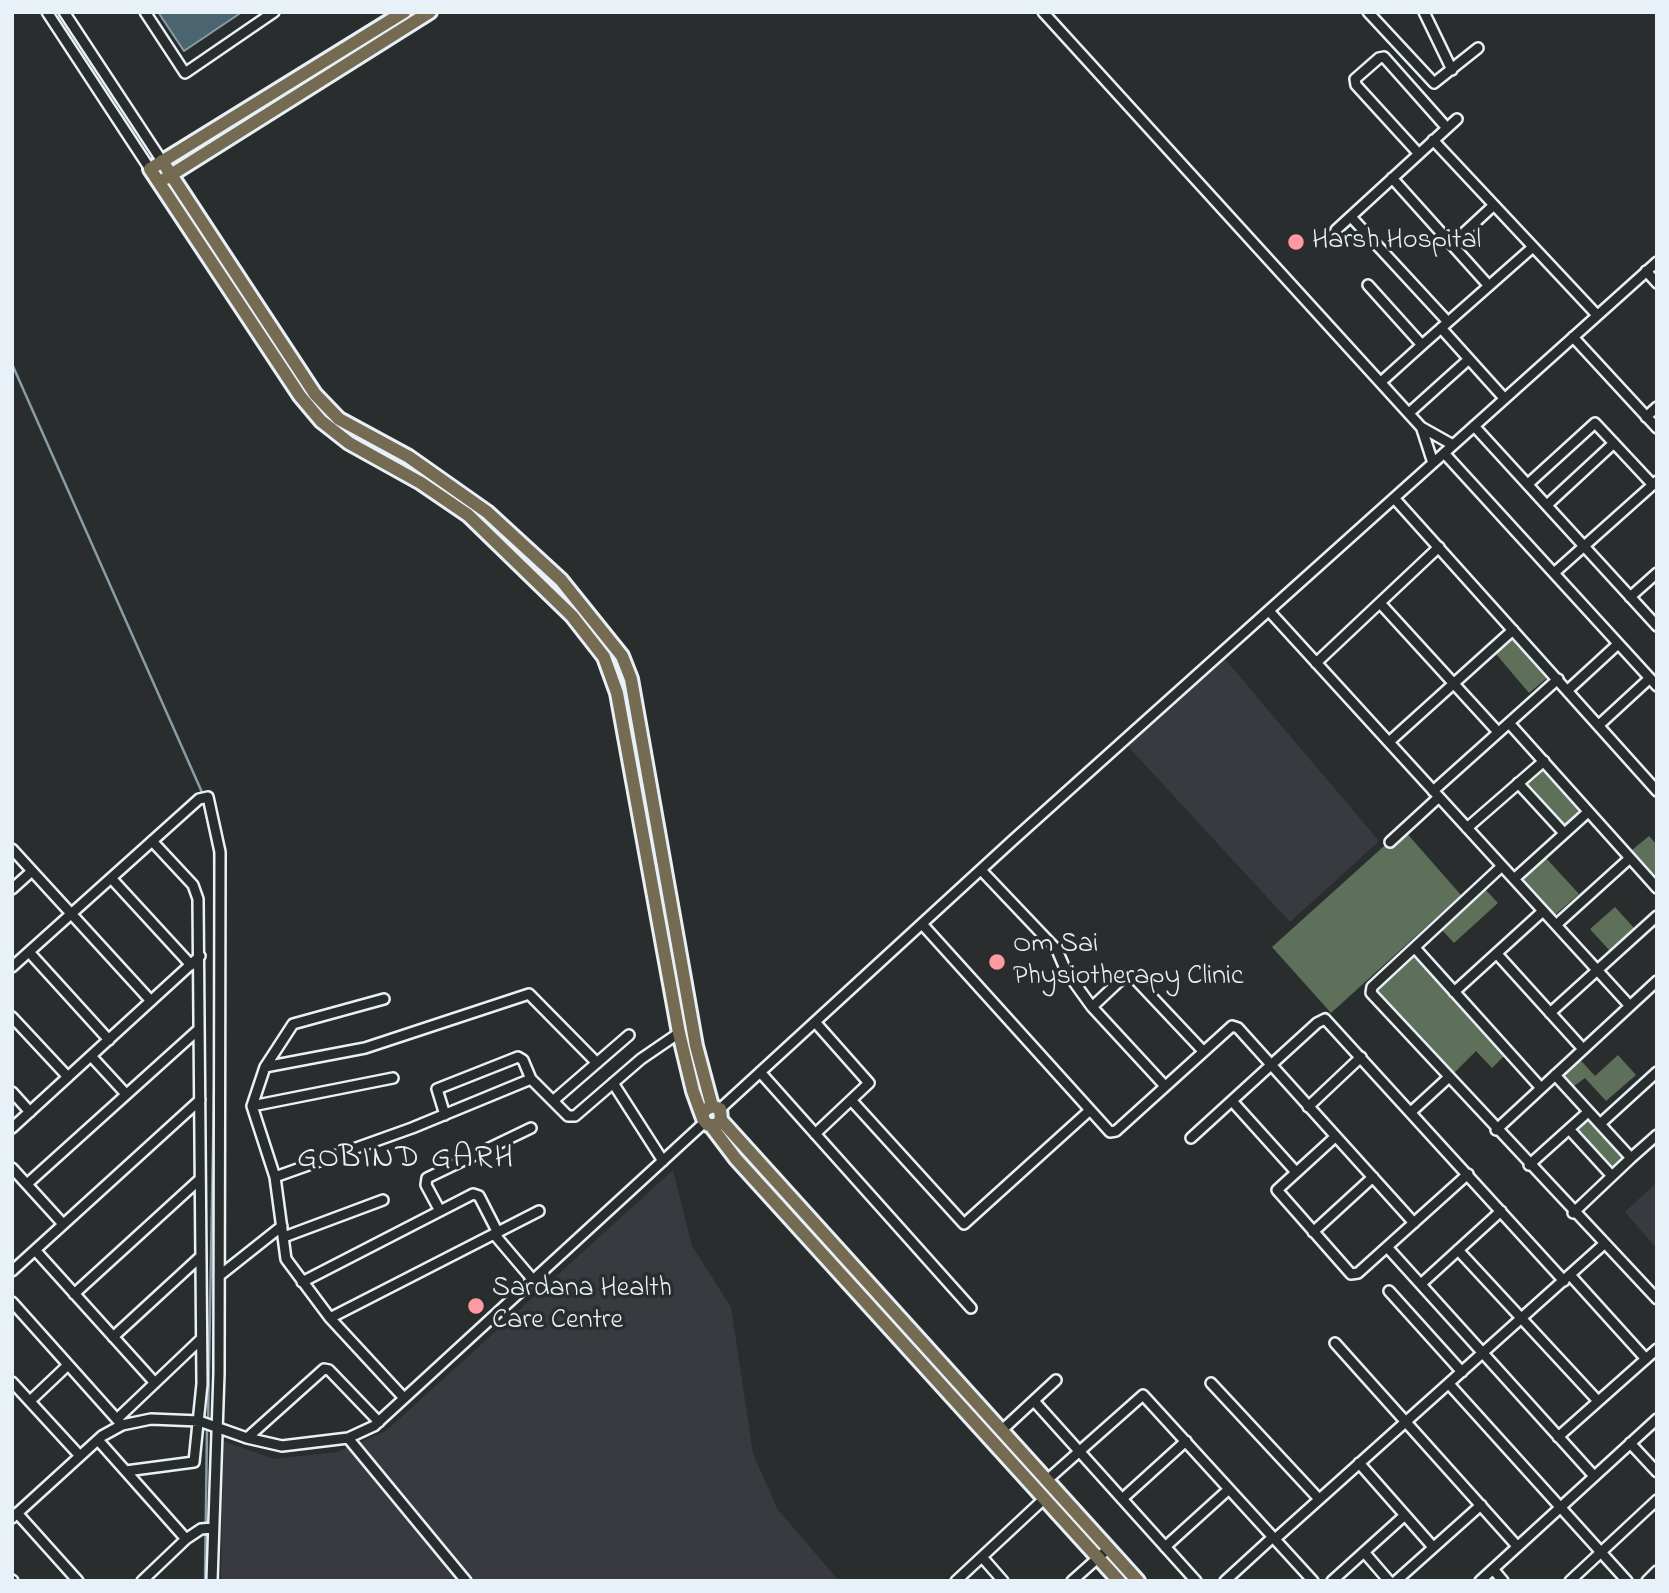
<!DOCTYPE html>
<style>
body{margin:0}
#map{position:relative;width:1669px;height:1593px;overflow:hidden;background:#2a2d2e;font-family:"Indie Flower",sans-serif}
canvas{display:block}
.frame{position:absolute;inset:0;border:14px solid #e8f1f8;pointer-events:none}
</style>
<div id="map">
<canvas width="1669" height="1593"></canvas>
<div class="frame"></div>
</div>
<script>
const ctx = document.querySelector('canvas').getContext('2d');
ctx.lineJoin = 'round';
function paint(path, color) { ctx.fillStyle = color; ctx.fill(path, 'evenodd'); }
const poly = rows => new Path2D(rows.map(r => 'M' + r).join(''));
function trace(path, color, width, dash) { ctx.strokeStyle = color; ctx.lineWidth = width; ctx.lineCap = dash ? 'butt' : 'round'; ctx.setLineDash(dash || []); ctx.stroke(path); }
function write(font, color, halo, rows, align = 'center') {
  ctx.font = font + ' "Indie Flower",sans-serif'; ctx.lineWidth = 7; ctx.setLineDash([]); ctx.textBaseline = 'middle'; ctx.strokeStyle = halo; ctx.fillStyle = color; for (const [text, x, y, turn = 0] of rows) {
    ctx.save(); ctx.translate(x, y); ctx.rotate((+turn || 0) * Math.PI / 180); ctx.textAlign = isNaN(turn) ? turn : align; if (halo) ctx.strokeText(text, 0, 0); ctx.fillText(text, 0, 0); ctx.restore();
  }
}
paint(poly([
 [1224,658,1379,841,1290,922,1124,742],
 [673,1170,692,1246,731,1307,753,1454,778,1510,839,1581,221,1581,223,1441,274,1459,337,1452,386,1431],
 [1657,1182,1657,1249,1625,1212]
]), '#393a40');
paint(poly([
 [1512,640,1547,678,1529,693,1496,654],
 [1543,767,1582,812,1566,826,1527,782],
 [1403,829,1461,895,1331,1013,1272,947],
 [1649,836,1657,845,1657,877,1632,850],
 [1546,858,1579,894,1555,915,1522,880],
 [1485,889,1498,903,1454,943,1442,930],
 [1615,907,1634,928,1609,950,1590,929],
 [1414,953,1505,1055,1492,1068,1476,1051,1453,1074,1375,990],
 [1575,1054,1595,1076,1618,1055,1636,1075,1606,1101,1585,1078,1574,1086,1559,1070],
 [1584,1113,1624,1157,1611,1169,1571,1125]
]), '#5e7059');
const water = poly([
 [158,12,242,12,184,51,158,12]
]);
paint(water, '#4b6570');
trace(water, '#8a9da6', 2);
trace(poly([
 [12,364,201,790,214,850,215,980],
 [208,1421,215,1036],
 [205,1581,207,1428]
]), '#8a9da6', 2.5);
const minor = poly([
 [47,12,150,169],
 [64,12,162,161],
 [145,12,185,73,274,12],
 [1043,12,1421,427,1453,445],
 [1368,12,1434,83,1478,48],
 [1424,12,1452,70],
 [1433,140,1597,315],
 [1419,154,1356,85,1355,79,1379,58,1384,57,1447,128],
 [1392,178,1489,286],
 [1351,217,1448,322],
 [1336,230,1457,119],
 [1452,244,1494,205],
 [1646,271,1657,283],
 [1368,285,1422,345,1533,247],
 [1441,328,1504,398],
 [1573,337,1657,428],
 [1381,382,1422,345],
 [1409,413,1469,359],
 [1646,417,1657,407],
 [1474,426,1657,626],
 [1422,429,1433,463],
 [1444,453,1657,686],
 [1528,484,1595,423,1653,485],
 [1394,498,1657,791],
 [1547,505,1614,443],
 [1554,573,1657,481],
 [1630,597,1657,573],
 [1380,603,1498,732],
 [1269,611,1630,1006],
 [1316,663,1439,547],
 [1568,690,1618,644],
 [1509,723,1657,888],
 [1599,725,1650,678],
 [1389,742,1513,630],
 [1518,783,1564,833],
 [1433,791,1558,679],
 [1467,828,1544,761],
 [1390,842,1439,797],
 [12,849,151,1001],
 [1502,866,1372,987,1371,993,1657,1299],
 [981,870,1057,950,1066,971,1092,1007],
 [111,878,191,965],
 [1514,879,1588,812],
 [12,889,32,871],
 [922,924,1110,1132,1116,1131,1232,1026,1238,1028,1414,1223],
 [1556,925,1630,858],
 [1415,948,1541,1088],
 [29,952,109,1040],
 [1497,954,1583,1049],
 [12,967,199,799,208,797,220,852,219,1373,212,1581],
 [1454,992,1543,911],
 [384,999,293,1024,265,1067,252,1106,275,1177,286,1259,330,1318,404,1398],
 [1550,1013,1657,916],
 [12,1017,68,1077],
 [815,1022,869,1083,815,1134],
 [91,1056,126,1094],
 [265,1067,365,1048,529,994,597,1063],
 [760,1072,971,1308],
 [1555,1075,1631,1158,1573,1213],
 [613,1083,663,1161],
 [1165,1086,1092,1007,1126,975,1136,980,1203,1051],
 [12,1092,30,1112],
 [554,1100,629,1035],
 [852,1101,964,1224,1089,1111],
 [1232,1101,1296,1172],
 [252,1106,393,1078],
 [1308,1107,1361,1057],
 [720,1109,1012,841,1657,262],
 [1411,1112,1448,1078],
 [445,1115,437,1089,518,1057,523,1060,531,1079,568,1116,575,1116,641,1059,679,1033],
 [1600,1124,1657,1072],
 [12,1128,200,956],
 [1569,1129,1612,1176],
 [1496,1130,1657,981],
 [1335,1137,1277,1190,1351,1274,1358,1273,1468,1174],
 [1191,1138,1317,1023,1325,1019,1564,1281],
 [1631,1158,1657,1135],
 [1529,1165,1588,1112],
 [12,1168,63,1224],
 [275,1177,412,1128,531,1079],
 [27,1184,199,1029],
 [440,1211,426,1185,427,1178,531,1128],
 [1313,1232,1373,1177],
 [494,1234,533,1280],
 [284,1237,383,1200],
 [1387,1247,1594,1476],
 [35,1250,155,1383],
 [1458,1250,1598,1401],
 [12,1271,200,1100],
 [1570,1275,1646,1359],
 [219,1276,282,1226],
 [302,1282,473,1194,479,1196,498,1233],
 [1421,1284,1501,1211],
 [1389,1291,1462,1372],
 [74,1294,199,1180],
 [12,1302,122,1425],
 [330,1318,539,1211],
 [113,1337,199,1258],
 [1335,1343,1517,1546],
 [12,1382,80,1456],
 [1211,1383,1319,1499],
 [1449,1384,1627,1581],
 [30,1401,68,1365],
 [1034,1401,1196,1581],
 [117,1419,200,1340],
 [1001,1431,1056,1380],
 [1558,1437,1657,1349],
 [247,1438,324,1369,329,1370,379,1422],
 [348,1438,466,1581],
 [98,1440,186,1539],
 [1630,1443,1657,1472],
 [1359,1463,1433,1547],
 [126,1471,194,1462,202,1384,198,899,193,885,152,841],
 [1046,1481,1143,1395,1313,1581],
 [1122,1499,1186,1441],
 [17,1513,78,1581],
 [12,1518,102,1436,122,1425,151,1419,199,1421,247,1438,282,1446,348,1438,374,1426,705,1122],
 [1275,1539,1604,1244],
 [1165,1547,1229,1489],
 [1364,1552,1389,1581],
 [982,1557,1003,1581],
 [1493,1569,1503,1581],
 [12,1580,13,1581],
 [142,1581,186,1539,201,1529,213,1528],
 [956,1581,1045,1498],
 [1072,1581,1109,1548],
 [1225,1581,1273,1537],
 [1332,1581,1405,1515],
 [1396,1581,1481,1505],
 [1480,1581,1657,1419],
 [1570,1581,1657,1500],
 [1647,1581,1657,1571]
]);
const major = poly([
 [404,12,150,169,300,396,321,421,349,443,421,483,468,515,572,616,604,657,617,693,679,1033,693,1091,702,1116],
 [162,161,315,394,339,419,409,457,487,512,561,580,622,656,631,679,696,1046,712,1106],
 [166,178,430,12],
 [721,1120,716,1125,708,1125,703,1119,703,1111,712,1106,720,1109,721,1120,1138,1581],
 [711,1126,736,1159,1119,1581]
]);
trace(minor, '#e8f1f8', 14);
trace(major, '#e8f1f8', 18);
trace(minor, '#2a2d2e', 9);
trace(major, '#746b52', 12);
for (const [x, y, r, color] of [
 [1296,242,9,"#ff9aa2"],
 [997,962,9,"#ff9aa2"],
 [476,1306,9,"#ff9aa2"]
]) { const dot = new Path2D(); dot.arc(x, y, r, 0, 2 * Math.PI); ctx.fillStyle = color; ctx.fill(dot); trace(dot, '#2a2d2e', 2.5); }
write('28px', '#e8f1f8', '#2a2d2e', [
 ["Harsh Hospital",1312,242],
 ["Om Sai",1013,946],
 ["Physiotherapy Clinic",1013,978],
 ["Sardana Health",492,1290],
 ["Care Centre",492,1322]
], 'left');
ctx.letterSpacing = '2px';
write('32px', '#e8f1f8', '#2a2d2e', [
 ["GOBIND GARH",406,1161]
]);
ctx.letterSpacing = '0px';
</script>
